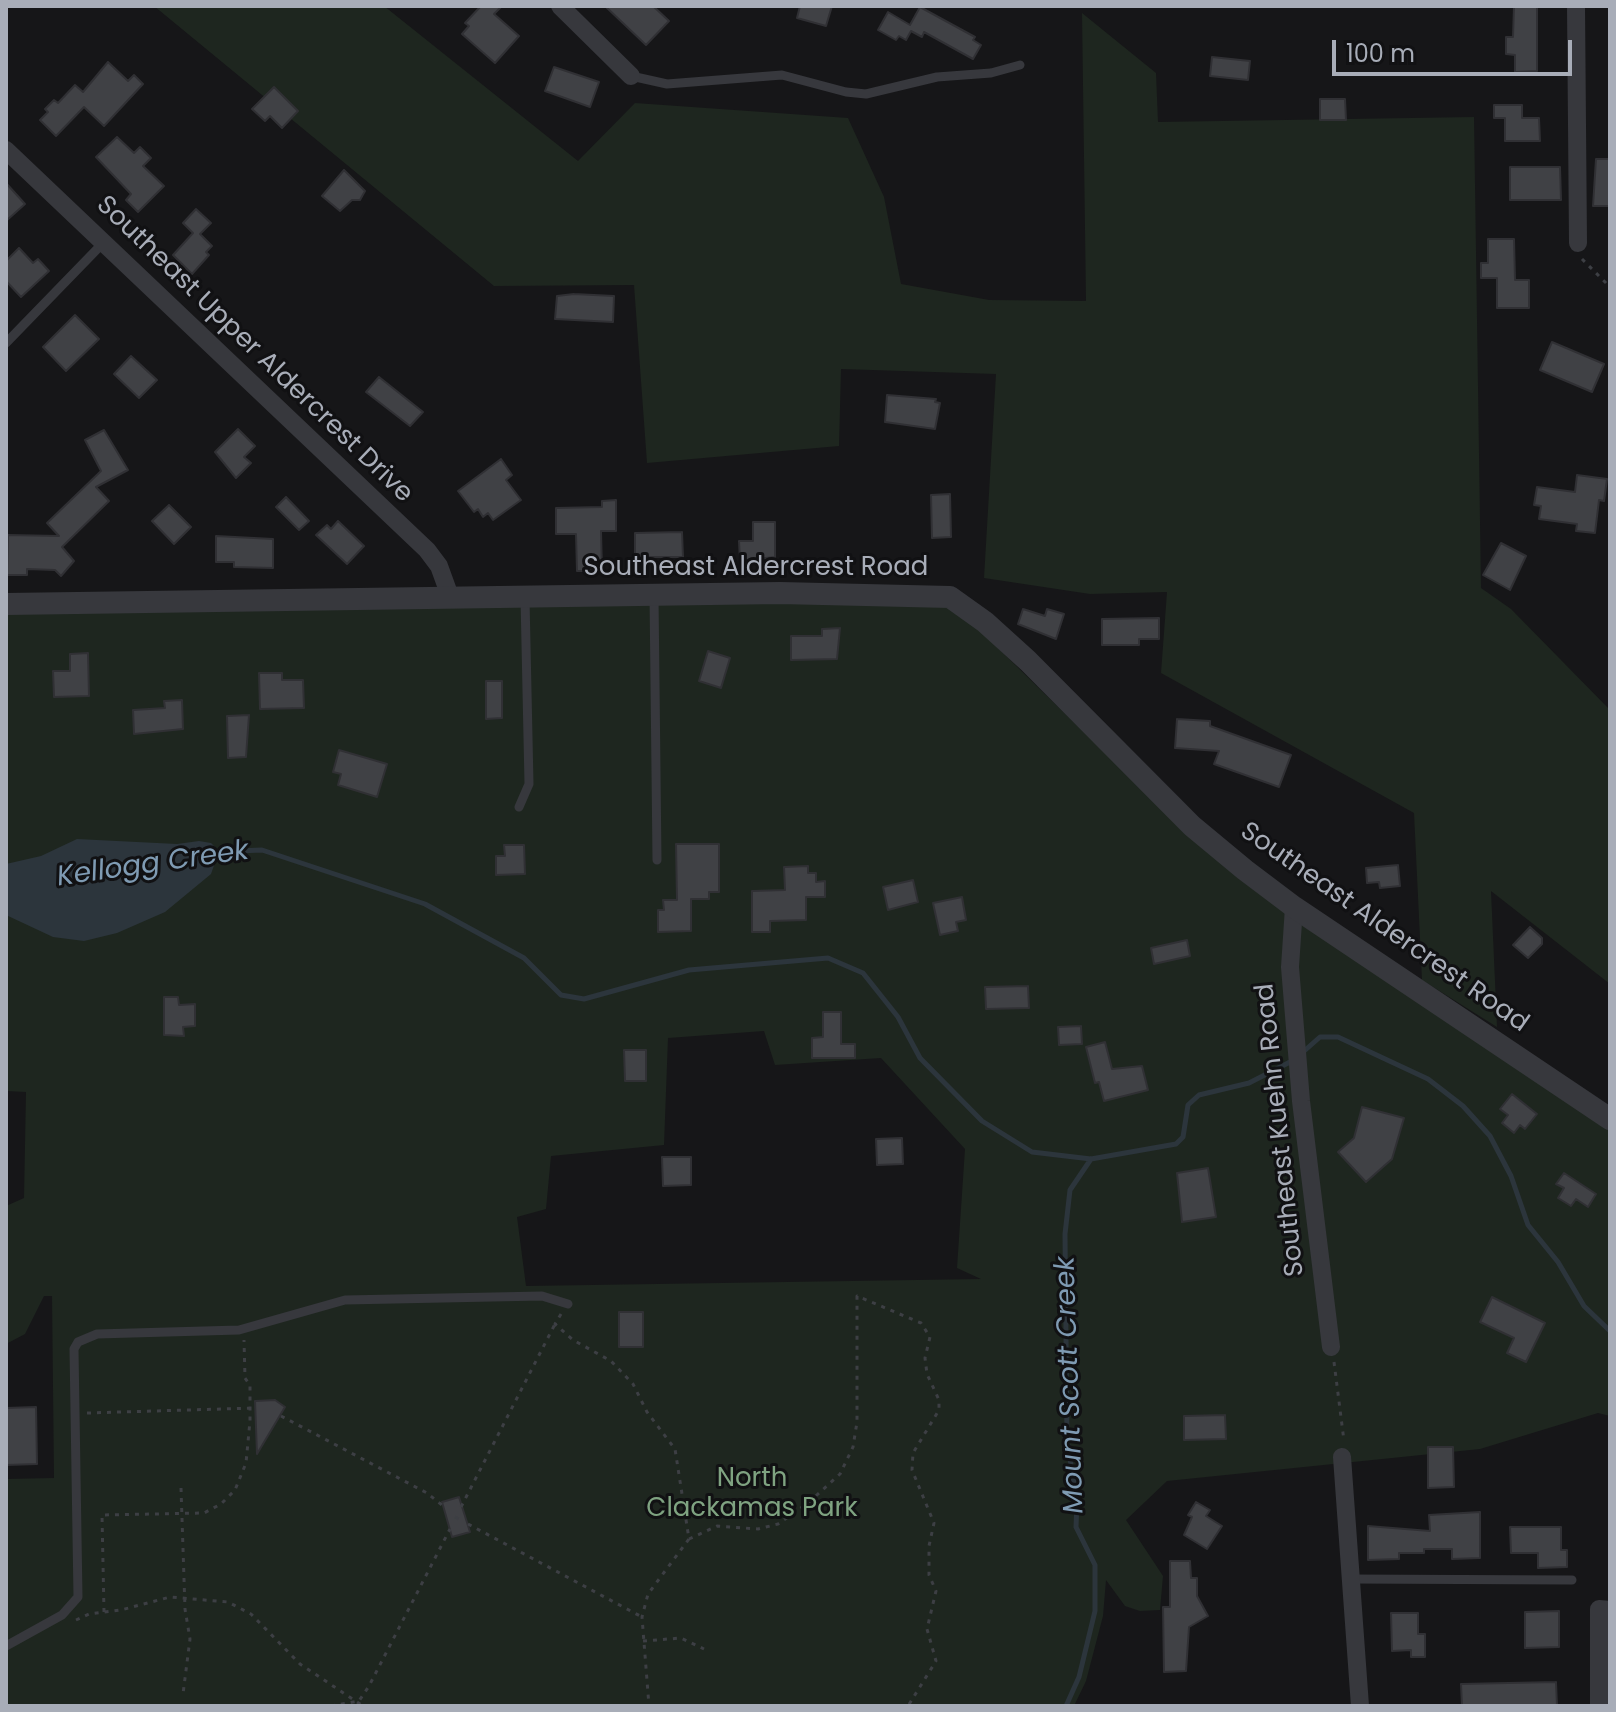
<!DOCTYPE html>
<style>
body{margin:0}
#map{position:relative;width:1616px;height:1712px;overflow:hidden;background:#161618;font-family:Poppins,sans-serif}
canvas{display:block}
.frame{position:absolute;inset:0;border:8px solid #a8adb8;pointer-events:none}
.scale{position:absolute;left:1332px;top:40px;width:240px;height:36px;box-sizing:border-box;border:4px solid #a8adb8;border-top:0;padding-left:10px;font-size:24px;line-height:28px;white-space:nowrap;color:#a8adb8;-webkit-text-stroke:6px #111113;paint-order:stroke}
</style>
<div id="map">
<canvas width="1616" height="1712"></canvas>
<div class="frame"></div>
<div class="scale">100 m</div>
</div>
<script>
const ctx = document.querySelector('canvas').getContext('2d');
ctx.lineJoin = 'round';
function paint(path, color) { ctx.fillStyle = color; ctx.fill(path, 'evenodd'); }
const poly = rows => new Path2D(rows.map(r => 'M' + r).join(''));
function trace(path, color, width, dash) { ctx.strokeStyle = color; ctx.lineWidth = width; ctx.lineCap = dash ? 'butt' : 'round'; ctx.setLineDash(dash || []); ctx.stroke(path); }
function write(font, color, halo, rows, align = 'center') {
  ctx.font = font + ' Poppins,sans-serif'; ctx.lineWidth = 6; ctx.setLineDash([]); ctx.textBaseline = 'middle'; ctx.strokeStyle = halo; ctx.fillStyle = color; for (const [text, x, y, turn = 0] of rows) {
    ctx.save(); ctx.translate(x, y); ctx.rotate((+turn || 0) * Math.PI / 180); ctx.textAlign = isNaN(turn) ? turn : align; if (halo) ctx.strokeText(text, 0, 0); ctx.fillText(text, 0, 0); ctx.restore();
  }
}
paint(poly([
 [154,6,384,6,578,161,635,103,848,118,884,197,901,284,989,300,1086,301,1082,13,1156,73,1158,122,1474,117,1481,588,1511,609,1610,710,1610,984,1491,891,1497,1027,1422,980,1414,813,1161,673,1167,592,1090,594,984,578,996,374,841,369,839,446,647,463,634,285,494,286],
 [931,600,957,608,1189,835,1610,1128,1610,1416,1598,1413,1480,1449,1167,1481,1126,1520,1163,1576,1160,1610,1140,1611,1125,1606,1106,1580,1103,1616,1086,1681,1074,1706,6,1706,6,1479,54,1478,52,1296,44,1296,25,1334,6,1344,6,1206,24,1198,26,1092,6,1091,6,610],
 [764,1031,775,1065,881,1058,965,1149,957,1268,981,1279,526,1286,517,1217,546,1209,551,1156,664,1145,668,1038]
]), '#1e261f');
paint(poly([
 [77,839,177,844,199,841,211,843,219,851,211,874,165,912,117,933,84,941,53,937,6,915,6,864,41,856]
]), '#2c353c');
trace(poly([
 [212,852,262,850,425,904,524,958,561,995,584,999,689,970,828,958,863,973,898,1017,920,1058,982,1121,1032,1152,1091,1159,1176,1144,1183,1137,1188,1105,1199,1095,1249,1083,1292,1061],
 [1303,1052,1320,1037,1338,1037,1428,1079,1463,1106,1490,1136,1511,1176,1528,1225,1558,1262,1584,1306,1610,1331],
 [1066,1706,1079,1677,1095,1611,1095,1565,1076,1527,1077,1502,1067,1440,1065,1234,1070,1190,1091,1159]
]), '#2c353c', 5);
const building = poly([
 [481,6,502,6,494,14,519,36,495,63,462,34,469,26,465,23,481,6],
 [605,6,653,6,669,21,646,45,605,6],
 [800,6,832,6,826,26,797,18,800,6],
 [1514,6,1537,6,1537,71,1515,72,1515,55,1506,54,1506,37,1513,37,1514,6],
 [920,7,975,37,973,40,981,45,973,59,924,32,922,37,911,31,906,40,899,36,896,40,878,30,888,12,910,25,920,7],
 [1212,57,1250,61,1248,80,1210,76,1212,57],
 [108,62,128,81,134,75,143,84,104,126,84,107,56,136,40,120,48,112,45,109,54,100,58,103,75,85,83,92,108,62],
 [554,67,599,82,590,107,545,91,554,67],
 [274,87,298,111,282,128,270,116,265,121,252,109,274,87],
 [1320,99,1345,99,1346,120,1320,120,1320,99],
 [1494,105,1522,105,1522,118,1539,118,1540,141,1505,141,1505,118,1494,118,1494,105],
 [117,137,134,153,140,147,151,158,143,166,164,186,138,212,126,200,131,194,96,157,117,137],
 [1596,159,1610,159,1610,206,1593,206,1596,159],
 [1510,167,1560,167,1561,200,1510,200,1510,167],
 [344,170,365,191,360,200,352,200,340,211,322,196,344,170],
 [6,183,25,204,6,221,6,183],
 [196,209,211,223,200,234,212,246,206,252,209,255,192,274,173,255,193,233,183,223,196,209],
 [1488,239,1514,239,1515,280,1529,280,1529,308,1497,308,1497,278,1481,278,1481,263,1488,263,1488,239],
 [19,248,33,263,38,259,49,271,21,297,6,281,6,261,19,248],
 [574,294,614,296,613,322,555,319,557,296,574,294],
 [75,315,99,339,66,371,43,347,75,315],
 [1552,342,1604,364,1592,392,1540,370,1552,342],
 [131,356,157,380,139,398,114,374,131,356],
 [379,377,423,412,410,426,366,392,379,377],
 [887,395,936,399,935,402,940,403,935,429,885,422,887,395],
 [238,429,255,446,244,457,251,463,236,478,215,452,238,429],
 [104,430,128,470,96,487,109,501,62,547,74,561,61,576,55,570,27,569,27,575,7,575,8,535,59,536,47,523,101,471,85,440,104,430],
 [501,459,512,475,506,480,521,500,493,520,488,513,483,517,478,509,474,512,458,491,501,459],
 [1577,475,1607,479,1604,501,1599,500,1595,533,1576,531,1577,524,1539,519,1541,506,1534,505,1537,487,1575,492,1577,475],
 [950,494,951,537,932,538,931,495,950,494],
 [286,497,309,521,299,530,276,507,286,497],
 [616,500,616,531,601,531,602,571,577,571,576,534,556,534,556,508,602,507,602,501,616,500],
 [169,505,191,527,174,544,152,521,169,505],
 [338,521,364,546,347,564,316,535,327,525,331,529,338,521],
 [753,522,775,522,775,557,740,561,739,541,753,541,753,522],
 [682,532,683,557,635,557,635,533,682,532],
 [216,536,273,539,273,568,234,567,234,562,216,562,216,536],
 [1501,543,1526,556,1510,590,1483,575,1501,543],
 [1023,609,1045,616,1047,609,1064,614,1056,639,1018,624,1023,609],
 [1159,618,1159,639,1139,639,1139,645,1102,645,1102,619,1159,618],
 [840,628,837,659,791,660,791,636,822,636,822,629,840,628],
 [708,651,730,658,721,688,699,681,708,651],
 [88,653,89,696,54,697,53,671,70,671,70,654,88,653],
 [259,673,282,673,282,680,303,680,304,708,260,709,259,673],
 [486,681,502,681,502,718,486,719,486,681],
 [182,700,183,729,134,734,133,710,165,708,164,701,182,700],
 [249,715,246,757,228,758,227,716,249,715],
 [1177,719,1210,721,1210,726,1291,755,1279,787,1214,764,1219,751,1175,748,1177,719],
 [339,750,387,764,377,797,338,785,341,774,333,772,339,750],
 [676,844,719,844,719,892,709,892,709,899,691,899,691,931,658,932,658,910,664,910,663,900,677,900,676,844],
 [504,845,524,845,525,874,496,875,496,856,505,856,504,845],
 [1398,865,1400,886,1380,888,1379,882,1367,883,1366,868,1398,865],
 [808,866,808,873,816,873,816,882,825,881,825,897,806,897,806,920,770,921,770,932,752,932,752,891,785,890,784,867,808,866],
 [913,880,918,902,888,910,883,887,913,880],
 [962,897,966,920,956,922,958,931,940,935,933,903,962,897],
 [1530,927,1542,938,1542,944,1528,958,1513,945,1530,927],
 [1187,940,1190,956,1154,964,1151,948,1187,940],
 [1028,986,1029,1008,986,1009,985,987,1028,986],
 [164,997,178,997,179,1005,195,1004,195,1026,183,1027,184,1036,164,1035,164,997],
 [823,1012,841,1012,841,1044,855,1044,855,1058,812,1058,812,1038,823,1037,823,1012],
 [1081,1026,1082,1044,1059,1045,1058,1027,1081,1026],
 [1105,1042,1112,1069,1142,1066,1148,1090,1104,1101,1099,1082,1095,1083,1086,1047,1105,1042],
 [624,1050,646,1050,646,1081,625,1081,624,1050],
 [1512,1094,1537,1114,1525,1129,1520,1125,1514,1133,1502,1123,1508,1115,1500,1109,1512,1094],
 [1362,1107,1404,1118,1392,1159,1366,1182,1338,1152,1354,1138,1362,1107],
 [902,1138,903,1164,877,1165,876,1139,902,1138],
 [662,1157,691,1157,691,1185,663,1186,662,1157],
 [1208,1168,1216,1217,1182,1222,1177,1173,1208,1168],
 [1564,1173,1596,1194,1588,1207,1576,1199,1571,1206,1558,1198,1564,1188,1556,1184,1564,1173],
 [1492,1297,1545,1323,1526,1362,1507,1353,1514,1338,1480,1322,1492,1297],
 [619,1312,643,1312,643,1347,619,1347,619,1312],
 [275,1400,285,1407,257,1454,255,1401,275,1400],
 [36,1407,37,1464,6,1465,6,1408,36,1407],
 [1225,1415,1226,1439,1184,1440,1184,1416,1225,1415],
 [1428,1447,1453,1447,1454,1487,1428,1488,1428,1447],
 [459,1497,470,1532,452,1537,442,1502,459,1497],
 [1196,1502,1210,1510,1206,1516,1222,1526,1207,1549,1184,1535,1192,1517,1188,1515,1196,1502],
 [1480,1512,1480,1558,1452,1559,1452,1549,1424,1549,1424,1553,1399,1553,1399,1559,1368,1560,1368,1526,1430,1531,1429,1515,1480,1512],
 [1510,1527,1561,1527,1561,1550,1567,1550,1567,1567,1538,1568,1538,1553,1511,1553,1510,1527],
 [1170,1561,1190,1561,1191,1578,1197,1578,1197,1596,1208,1616,1189,1627,1186,1671,1164,1672,1163,1607,1170,1607,1170,1561],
 [1559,1611,1559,1647,1525,1648,1525,1612,1559,1611],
 [1391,1613,1418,1613,1418,1634,1425,1634,1425,1657,1411,1657,1411,1650,1392,1651,1391,1613],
 [1556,1682,1557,1706,1462,1706,1461,1684,1556,1682]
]);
paint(building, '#404145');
trace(building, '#303034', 2);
trace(poly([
 [1582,259,1610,287],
 [561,1314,555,1324,573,1340,611,1361,633,1384,647,1412,675,1449,689,1539,648,1594,642,1617,649,1706],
 [1334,1362,1344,1441],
 [87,1413,255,1408],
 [281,1416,427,1493,443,1506],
 [181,1488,185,1609,190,1639,183,1694],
 [461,1507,555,1324],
 [455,1517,461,1520],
 [468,1524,642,1617],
 [689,1539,717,1526,758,1529,778,1524,808,1503,840,1474,853,1447,857,1422,857,1296,921,1323,930,1337,925,1358,927,1374,939,1400,939,1410,913,1453,912,1470,934,1523,929,1546,929,1575,936,1591,927,1629,936,1661,908,1706],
 [104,1612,102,1515,204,1513,221,1504,235,1490,246,1463,250,1421,250,1385,245,1378,244,1340],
 [76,1620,89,1614,121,1610,170,1597,228,1602,251,1614,300,1664,363,1706],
 [643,1641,681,1638,704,1649],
 [331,1706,359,1701,369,1686,450,1529]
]), '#3d3f44', 3, [4, 6]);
trace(poly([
 [631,76,667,84,782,75,846,92,866,94,937,77,991,73,1020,65],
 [6,343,104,242],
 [654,595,657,860],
 [519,807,529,784,525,598],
 [1350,1579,1572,1580],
 [6,1646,62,1615,78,1597,74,1349,78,1342,97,1334,239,1330,345,1300,542,1296,568,1304]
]), '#37383d', 9);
trace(poly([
 [560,6,631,76],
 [1576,6,1578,243],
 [6,150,427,550,439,566,451,599],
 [1294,907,1290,967,1301,1101,1331,1347],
 [1342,1457,1360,1706],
 [1599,1706,1599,1609,1610,1610]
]), '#37383d', 18);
trace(poly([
 [6,604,780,593,950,597,985,622,1028,661,1192,826,1245,870,1294,907,1610,1119]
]), '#37383d', 22);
write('26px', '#a8adb8', '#111113', [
 ["Southeast Upper Aldercrest Drive",254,350,44],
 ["Southeast Aldercrest Road",756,568],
 ["Southeast Aldercrest Road",1384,928,35],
 ["Southeast Kuehn Road",1281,1130,-96]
]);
write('26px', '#7fa381', '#111113', [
 ["North",752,1479],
 ["Clackamas Park",752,1509]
]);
write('italic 28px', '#7f9bb3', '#111113', [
 ["Kellogg Creek",153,865,-8],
 ["Mount Scott Creek",1071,1385,-92]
]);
</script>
